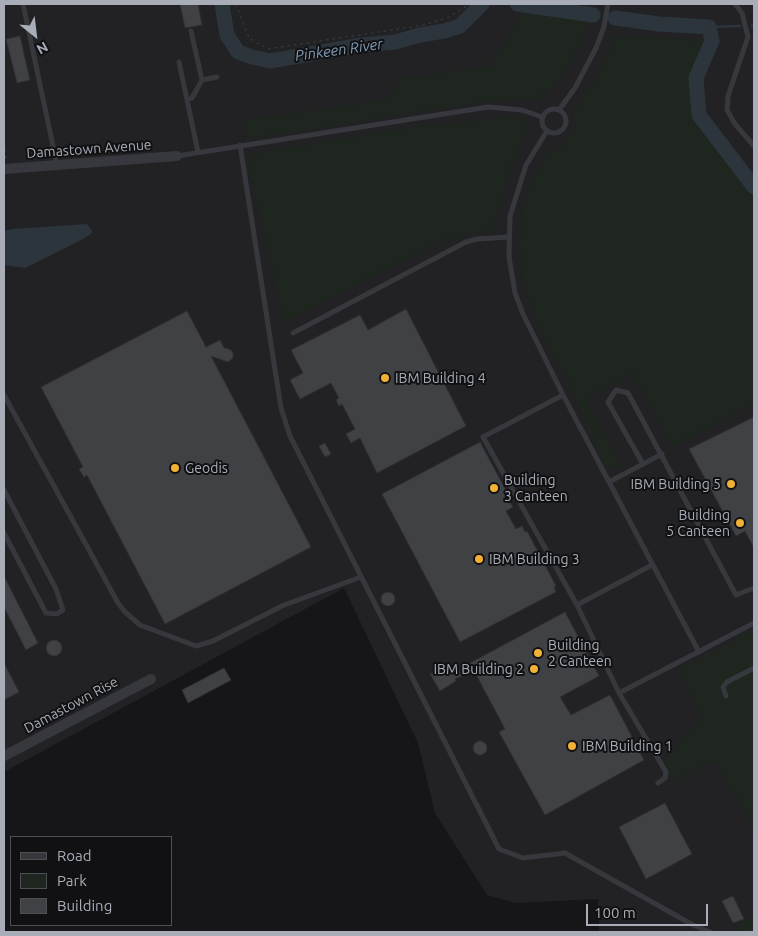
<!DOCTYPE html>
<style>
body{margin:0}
#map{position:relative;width:758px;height:936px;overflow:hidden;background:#161618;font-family:Ubuntu,sans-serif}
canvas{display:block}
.frame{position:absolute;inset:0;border:5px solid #a8adb8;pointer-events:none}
.legend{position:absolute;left:10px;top:836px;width:162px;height:90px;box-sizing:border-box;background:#111113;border:1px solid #4d4f55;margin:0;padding:6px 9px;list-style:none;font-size:15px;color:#a8adb8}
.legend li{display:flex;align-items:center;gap:10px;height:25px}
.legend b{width:25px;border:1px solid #4d4f55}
.north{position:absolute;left:10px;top:10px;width:50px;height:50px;-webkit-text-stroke:4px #111113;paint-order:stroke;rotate:151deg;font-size:14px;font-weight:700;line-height:20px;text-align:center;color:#a8adb8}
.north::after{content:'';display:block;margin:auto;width:18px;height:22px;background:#a8adb8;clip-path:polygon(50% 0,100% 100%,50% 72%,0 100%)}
.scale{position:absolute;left:586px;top:904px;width:122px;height:22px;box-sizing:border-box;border:2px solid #a8adb8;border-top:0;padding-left:6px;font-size:15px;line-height:18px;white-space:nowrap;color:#a8adb8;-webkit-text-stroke:4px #111113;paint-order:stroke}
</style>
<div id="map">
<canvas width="758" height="936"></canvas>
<div class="frame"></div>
<ul class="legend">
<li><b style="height:6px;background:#37383d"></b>Road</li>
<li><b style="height:14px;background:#1e261f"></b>Park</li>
<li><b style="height:14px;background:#404145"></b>Building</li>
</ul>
<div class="north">N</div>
<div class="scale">100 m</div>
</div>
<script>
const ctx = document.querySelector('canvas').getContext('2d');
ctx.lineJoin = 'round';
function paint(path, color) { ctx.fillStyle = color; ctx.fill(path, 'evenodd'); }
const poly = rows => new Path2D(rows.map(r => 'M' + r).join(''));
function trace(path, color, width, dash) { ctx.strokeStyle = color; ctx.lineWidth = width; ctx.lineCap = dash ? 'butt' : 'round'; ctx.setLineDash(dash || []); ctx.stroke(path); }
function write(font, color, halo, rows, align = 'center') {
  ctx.font = font + ' Ubuntu,sans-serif'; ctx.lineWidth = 4; ctx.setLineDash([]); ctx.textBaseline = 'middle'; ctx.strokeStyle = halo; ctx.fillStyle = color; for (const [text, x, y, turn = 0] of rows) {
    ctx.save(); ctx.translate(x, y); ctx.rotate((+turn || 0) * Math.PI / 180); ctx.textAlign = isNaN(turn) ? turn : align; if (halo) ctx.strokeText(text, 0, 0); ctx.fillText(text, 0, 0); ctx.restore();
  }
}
paint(poly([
 [4,4,754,4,754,932,599,932,598,899,515,903,487,895,435,813,418,743,344,588,4,772]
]), '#222225');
paint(poly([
 [524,11,588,21,576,54,560,80,540,98,485,102,248,139,243,121,387,99,400,79,490,66],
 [616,36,712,41,696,78,699,115,754,187,754,403,673,447,632,373,586,399,620,464,606,470,567,379,538,325,526,293,522,271,519,244,522,217,528,191,536,171,548,154,561,145,576,127,574,113,594,82],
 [515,116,529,122,508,176,495,221,495,231,470,233,452,241,446,238,284,323,246,155,400,129],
 [751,631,754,631,753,672,754,674,754,830,715,760,673,781,664,762,702,719,679,668],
 [754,915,754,932,742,932,736,927]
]), '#1e261f');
paint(poly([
 [87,224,93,232,85,238,25,268,4,265,4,231,12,229]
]), '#2c353c');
trace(poly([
 [752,26,754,26],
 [709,27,740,26]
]), '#2c353c', 2.5);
trace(poly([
 [222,4,227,35,238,52,252,57,270,61,362,45,395,42,420,35,444,31,460,26,482,4],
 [517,4,593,15],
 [615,18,659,24,709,27,712,41,696,78,699,115,754,187]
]), '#2c353c', 15);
const building = poly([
 [180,4,198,4,202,25,185,28,180,4],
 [20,36,30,80,17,83,6,39,20,36],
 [406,309,466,426,377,473,360,438,351,443,346,434,355,429,342,404,339,406,336,400,339,398,331,383,300,399,290,380,303,373,291,350,360,315,368,330,406,309],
 [187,311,206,347,220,340,224,348,229,349,233,352,233,358,228,362,211,356,311,547,165,624,87,475,84,477,79,469,83,467,41,387,187,311],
 [754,417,754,548,745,531,736,536,689,449,754,417],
 [480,442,511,500,509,501,513,507,506,511,516,529,522,526,525,532,527,531,556,586,554,587,556,592,460,642,382,494,480,442],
 [325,443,331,454,325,457,319,446,325,443],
 [4,576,38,643,26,650,4,607,4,576],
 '381 599a7 7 0 1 1 14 0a7 7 0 1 1-14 0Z',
 [565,612,599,676,560,697,571,715,610,695,644,760,545,815,499,732,505,729,470,663,565,612],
 '46 648a8 8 0 1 1 16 0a8 8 0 1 1-16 0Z',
 [4,663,19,692,4,700,4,663],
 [447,665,450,671,457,667,462,676,455,679,456,681,440,691,430,674,447,665],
 [224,668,231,680,188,703,182,690,224,668],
 '473 748a7 7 0 1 1 14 0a7 7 0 1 1-14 0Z',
 [665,803,692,854,646,879,619,827,665,803],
 [733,896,744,919,733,923,722,901,733,896]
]);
paint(building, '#404145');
trace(building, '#303034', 1);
trace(poly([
 [236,4,249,38,268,49,424,25,449,17,470,4],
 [4,125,4,134],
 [4,143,6,160]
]), '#3d3f44', 1, [2.5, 4]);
trace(poly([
 [23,4,57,165],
 [735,4,742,13,748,37,728,96,727,110,735,124,754,146],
 [191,31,202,80],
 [179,62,198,152],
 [187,99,192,98,202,80,217,77],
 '542 121a12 12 0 1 1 24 0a12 12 0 1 1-24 0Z',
 [559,110,575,88,596,48,604,27,608,4],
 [547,131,526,165,510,216,509,257,515,293,523,314,563,395,699,652],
 [240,145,281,408,290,436,499,849,523,858,565,853,693,925,710,932],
 [177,156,488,107,522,110,542,117],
 [293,333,466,242,477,239,509,237],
 [4,395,118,603,125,612,140,625,196,646,213,641,284,605,361,577],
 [563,395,483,437,577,605,619,693,666,772,665,778,658,783],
 [643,464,608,402,616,390,628,393,736,595,754,588],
 [609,482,662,454],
 [4,490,56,589,63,610,57,614,46,613,4,533],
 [577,605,652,565],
 [619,693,754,623],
 [726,696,723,687,727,682,754,668]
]), '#37383d', 5);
trace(poly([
 [4,169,177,156],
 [4,756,151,679]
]), '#37383d', 10);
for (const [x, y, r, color] of [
 [385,378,5,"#f2b134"],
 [175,468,5,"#f2b134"],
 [731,484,5,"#f2b134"],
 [494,488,5,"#f2b134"],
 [740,523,5,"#f2b134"],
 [479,559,5,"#f2b134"],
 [538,653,5,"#f2b134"],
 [534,669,5,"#f2b134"],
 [572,746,5,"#f2b134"]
]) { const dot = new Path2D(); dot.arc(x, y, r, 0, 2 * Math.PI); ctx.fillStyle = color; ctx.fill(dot); trace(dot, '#111113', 2); }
write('14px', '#a8adb8', '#111113', [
 ["Damastown Avenue",89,149,-4],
 ["Damastown Rise",71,705,-28]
]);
write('14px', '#a8adb8', '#111113', [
 ["IBM Building 4",395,378],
 ["Geodis",185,468],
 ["Building",504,480],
 ["3 Canteen",504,496],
 ["IBM Building 5",721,484,"right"],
 ["Building",730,515,"right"],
 ["5 Canteen",730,531,"right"],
 ["IBM Building 3",489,559],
 ["Building",548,645],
 ["2 Canteen",548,661],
 ["IBM Building 2",524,669,"right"],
 ["IBM Building 1",582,746]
], 'left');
write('italic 15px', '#7f9bb3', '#111113', [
 ["Pinkeen River",339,50,-8]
]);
</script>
